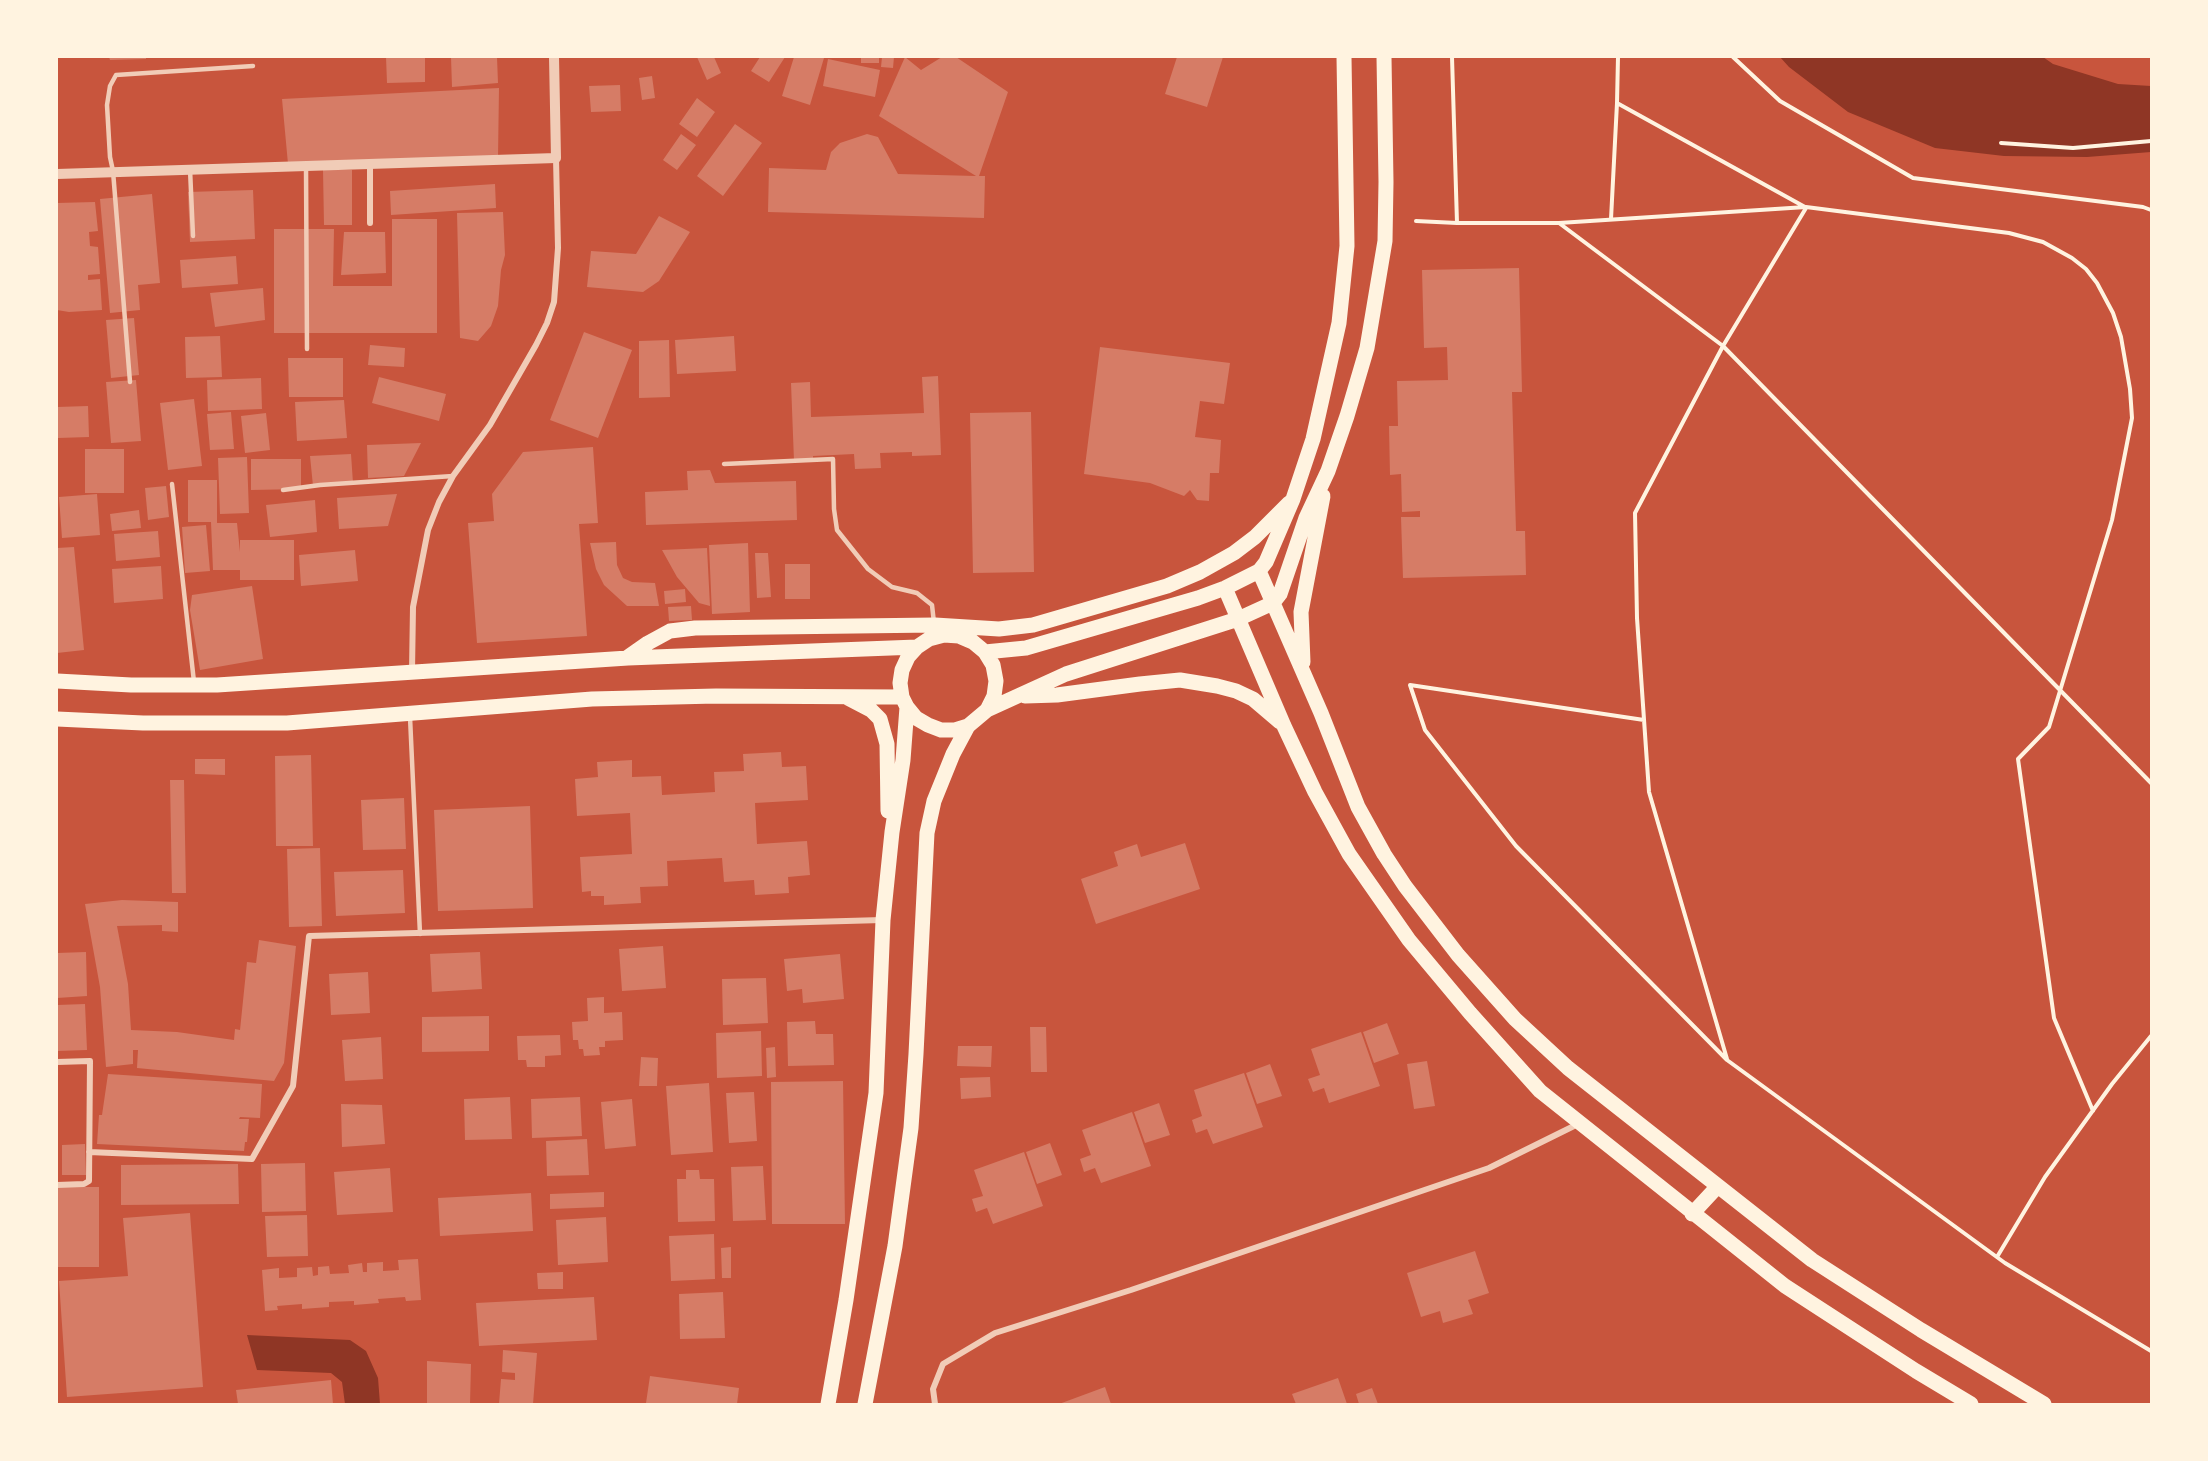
<!DOCTYPE html>
<style>
body{margin:0}
#map{position:relative;width:2208px;height:1461px;overflow:hidden;background:#c8553d;font-family:Poppins,sans-serif}
canvas{display:block}
.frame{position:absolute;inset:0;border:58px solid #fff3e0;pointer-events:none}
</style>
<div id="map">
<canvas width="2208" height="1461"></canvas>
<div class="frame"></div>
</div>
<script>
const ctx = document.querySelector('canvas').getContext('2d');
ctx.lineJoin = 'round';
function paint(path, color) { ctx.fillStyle = color; ctx.fill(path, 'evenodd'); }
const poly = rows => new Path2D(rows.map(r => 'M' + r).join(''));
function trace(path, color, width, dash) { ctx.strokeStyle = color; ctx.lineWidth = width; ctx.lineCap = dash ? 'butt' : 'round'; ctx.setLineDash(dash || []); ctx.stroke(path); }
paint(poly([
 [1780,57,2043,57,2053,64,2118,84,2151,86,2151,152,2087,157,2004,156,1935,148,1848,112,1789,67],
 [247,1335,350,1340,366,1351,378,1378,380,1404,345,1404,342,1382,331,1373,257,1370]
]), '#8f3625');
paint(poly([
 [109,57,146,57,146,59,110,60],
 [386,57,425,57,425,82,387,83],
 [451,57,497,57,498,83,452,87],
 [697,57,714,57,721,73,707,80],
 [760,57,785,57,769,82,751,71],
 [794,57,824,58,810,105,782,96],
 [861,57,879,57,879,63,861,63],
 [882,57,894,57,893,68,881,67],
 [905,57,921,70,942,57,956,57,1008,92,979,176,985,176,984,218,768,212,769,168,826,170,831,152,840,143,867,134,878,137,898,174,976,176,879,116],
 [1177,57,1223,57,1207,107,1165,94],
 [828,59,880,70,875,97,823,86],
 [652,76,655,98,642,100,639,78],
 [620,85,621,111,591,112,589,86],
 [499,88,498,157,288,164,282,99],
 [697,98,715,112,697,137,679,124],
 [735,124,762,143,723,196,697,176],
 [681,134,696,145,677,170,663,160],
 [323,170,352,170,352,225,324,225],
 [495,184,496,208,391,215,390,191],
 [253,190,255,239,190,242,188,192],
 [152,194,160,283,138,285,140,310,110,313,100,199],
 [95,202,98,231,89,232,90,246,98,247,100,274,88,275,88,280,100,279,102,310,69,312,57,310,57,203],
 [503,212,505,255,501,270,498,306,491,326,478,341,460,338,457,213],
 [659,216,690,232,659,281,643,292,587,287,591,251,636,254],
 [392,219,437,219,437,333,274,333,274,229,334,229,333,286,392,286],
 [344,232,385,232,386,273,341,275],
 [236,256,238,284,182,288,180,260],
 [1519,268,1522,392,1512,392,1516,531,1525,531,1526,575,1403,578,1401,517,1420,517,1420,511,1402,512,1401,474,1390,475,1389,426,1398,426,1397,381,1448,380,1447,347,1424,348,1422,270],
 [263,288,265,320,215,327,210,293],
 [134,318,139,375,111,378,106,320],
 [584,332,632,350,598,438,550,420],
 [220,336,222,377,186,378,185,337],
 [734,336,736,371,677,374,675,340],
 [669,340,670,397,639,398,639,341],
 [370,345,405,348,404,367,368,365],
 [1100,347,1230,363,1224,404,1200,401,1195,437,1221,440,1219,473,1210,473,1209,501,1197,500,1190,490,1184,496,1150,483,1084,474],
 [288,358,343,358,343,397,289,397],
 [938,376,941,455,912,456,912,452,880,453,881,468,855,469,854,454,813,456,813,460,794,461,791,383,810,382,811,417,924,413,922,377],
 [379,377,446,394,439,421,372,403],
 [261,378,262,409,208,411,207,380],
 [136,380,141,441,111,443,106,382],
 [194,399,202,466,168,470,160,403],
 [344,400,347,438,297,441,295,402],
 [88,406,89,437,58,438,57,407],
 [231,412,234,449,210,450,207,414],
 [1031,412,1034,572,973,573,970,413],
 [266,413,270,450,245,453,241,416],
 [421,443,404,476,368,478,367,445],
 [593,447,598,523,579,524,587,636,477,643,468,523,494,521,492,494,523,452],
 [85,449,124,449,124,493,85,493],
 [351,454,353,483,313,486,310,456],
 [247,457,249,513,220,514,218,458],
 [251,459,301,459,301,489,251,490],
 [710,470,715,483,796,481,797,520,646,525,645,492,688,490,687,471],
 [188,480,217,480,217,523,237,523,240,552,240,540,294,540,294,580,240,580,240,570,213,570,211,522,188,522],
 [166,486,169,517,148,520,145,488],
 [97,494,100,535,62,538,59,497],
 [397,494,388,526,339,529,337,498],
 [315,500,317,532,270,537,266,505],
 [139,510,141,528,112,531,110,514],
 [206,525,210,571,185,573,182,527],
 [158,531,160,557,116,561,114,534],
 [616,542,617,565,623,578,632,582,655,583,659,606,627,606,604,585,596,569,590,543],
 [748,543,750,612,712,614,709,545],
 [74,547,84,650,57,653,57,548],
 [707,548,710,606,699,603,677,577,662,550],
 [355,550,358,581,301,586,299,555],
 [755,553,768,553,771,597,757,598],
 [785,564,810,564,810,599,785,599],
 [161,566,163,599,114,603,112,569],
 [252,586,263,659,200,670,190,610,192,595],
 [685,589,686,602,665,604,664,591],
 [691,606,692,620,669,621,668,607],
 [781,752,782,767,806,766,808,800,755,803,757,844,807,841,810,875,788,877,789,893,755,895,754,880,724,882,722,858,667,861,668,886,640,887,641,903,604,905,604,896,591,896,591,891,582,892,580,857,632,854,630,813,577,816,575,779,598,777,597,762,632,760,632,777,661,776,662,795,715,792,714,772,744,771,743,754],
 [311,755,313,846,276,846,275,756],
 [195,759,225,759,225,775,195,774],
 [170,780,184,780,186,893,172,893],
 [404,798,406,849,363,850,361,800],
 [530,806,533,908,438,911,434,810],
 [1185,843,1200,889,1096,924,1081,879,1118,866,1114,852,1137,844,1141,857],
 [320,848,322,926,289,927,287,849],
 [403,870,405,913,336,916,334,872],
 [122,900,178,902,178,932,162,931,162,925,117,926,128,984,131,1030,177,1032,234,1040,235,1029,240,1030,247,962,256,963,259,940,296,946,284,1063,274,1081,137,1068,138,1050,133,1050,133,1064,106,1067,100,987,85,904],
 [663,946,666,988,622,991,619,949],
 [86,952,87,996,57,998,57,953],
 [480,952,482,989,432,992,430,954],
 [840,954,844,999,803,1003,802,989,787,991,784,959],
 [368,972,370,1013,331,1015,329,974],
 [766,978,768,1023,723,1025,722,979],
 [604,997,604,1013,622,1012,623,1040,605,1041,605,1047,599,1047,600,1055,584,1056,583,1049,579,1049,578,1040,573,1040,572,1022,588,1021,587,998],
 [85,1004,87,1050,57,1051,57,1005],
 [489,1016,489,1051,422,1052,422,1017],
 [815,1021,816,1034,833,1034,834,1065,788,1066,787,1022],
 [1387,1023,1399,1054,1374,1063,1363,1032],
 [1030,1027,1046,1027,1047,1072,1031,1072],
 [761,1031,762,1076,717,1078,716,1033],
 [1361,1032,1380,1086,1329,1103,1324,1088,1313,1092,1308,1079,1320,1075,1311,1049],
 [560,1035,561,1055,545,1056,545,1067,527,1067,526,1060,518,1060,517,1036],
 [381,1037,383,1079,345,1081,342,1040],
 [958,1046,992,1046,991,1067,957,1066],
 [775,1047,776,1077,767,1078,766,1048],
 [641,1057,658,1058,657,1086,639,1086],
 [1427,1061,1435,1106,1414,1109,1407,1064],
 [1270,1064,1282,1096,1257,1104,1246,1073],
 [1244,1073,1263,1127,1213,1144,1207,1129,1196,1133,1192,1120,1202,1116,1194,1090],
 [108,1074,262,1084,260,1118,240,1117,239,1119,249,1119,247,1142,245,1142,244,1151,97,1144,99,1115,102,1115],
 [990,1077,991,1097,961,1099,960,1078],
 [843,1081,845,1224,772,1224,771,1082],
 [709,1083,713,1152,671,1155,666,1086],
 [754,1092,757,1141,729,1143,726,1093],
 [510,1097,512,1139,465,1140,464,1099],
 [580,1097,582,1136,532,1138,531,1099],
 [632,1099,636,1146,605,1149,601,1102],
 [1159,1103,1170,1135,1145,1143,1134,1112],
 [341,1104,382,1105,385,1144,342,1147],
 [1132,1112,1151,1166,1101,1183,1095,1168,1084,1172,1080,1159,1091,1155,1082,1130],
 [587,1139,589,1175,547,1176,546,1141],
 [1050,1143,1062,1175,1037,1184,1026,1152],
 [85,1144,86,1175,62,1175,62,1145],
 [1024,1152,1043,1206,993,1224,987,1208,976,1212,972,1199,983,1196,974,1170],
 [305,1163,306,1211,262,1212,261,1164],
 [238,1164,239,1204,121,1205,121,1165],
 [763,1166,766,1220,733,1221,731,1167],
 [390,1168,393,1212,337,1215,334,1172],
 [686,1170,699,1170,700,1179,714,1179,715,1221,678,1222,677,1179,686,1179],
 [57,1187,99,1187,99,1267,57,1267],
 [604,1192,604,1207,550,1209,550,1194],
 [531,1193,533,1231,440,1236,438,1198],
 [190,1213,203,1387,67,1397,59,1281,128,1276,123,1218],
 [307,1215,308,1256,267,1257,265,1216],
 [606,1217,608,1262,558,1265,556,1220],
 [714,1234,715,1279,671,1281,669,1236],
 [731,1247,731,1278,722,1278,721,1248],
 [1475,1251,1489,1293,1468,1300,1473,1314,1443,1323,1440,1311,1421,1317,1407,1273],
 [418,1259,421,1300,406,1301,405,1297,378,1299,379,1303,354,1305,354,1301,329,1302,329,1307,302,1309,302,1304,277,1306,278,1310,265,1311,262,1270,279,1268,279,1278,297,1277,297,1268,312,1267,313,1276,318,1275,318,1267,329,1266,330,1274,349,1273,348,1265,362,1263,363,1272,367,1272,367,1263,383,1262,383,1271,399,1270,398,1260],
 [563,1272,563,1289,538,1289,537,1273],
 [723,1292,725,1338,680,1339,679,1294],
 [594,1297,597,1340,479,1346,476,1303],
 [503,1350,537,1353,533,1404,499,1404,501,1379,515,1380,515,1373,502,1372],
 [427,1361,471,1364,470,1404,427,1404],
 [650,1376,739,1388,737,1404,646,1403],
 [1338,1378,1347,1404,1296,1404,1292,1394],
 [331,1380,333,1404,238,1404,236,1390],
 [1105,1387,1111,1404,1059,1404],
 [1372,1388,1378,1404,1359,1404,1356,1394]
]), '#d67c66');
trace(poly([
 [1452,57,1457,223],
 [1618,57,1617,103,1805,207],
 [1733,57,1780,101,1913,178,2143,207,2151,210],
 [2001,143,2073,148,2151,141],
 [1611,219,1617,103],
 [1416,221,1457,223,1559,223,1806,207,2009,233,2043,242,2072,258,2086,269,2097,283,2113,313,2121,337,2130,389,2132,418,2112,520,2049,727,2018,759,2054,1018,2093,1111],
 [1559,223,1723,346,2151,783],
 [1644,720,1410,685,1425,730,1516,846,1727,1060,2005,1263,2151,1351],
 [1727,1059,1649,792,1637,618,1635,513,1723,346,1806,208],
 [1997,1257,2045,1177,2112,1084,2151,1036]
]), '#fff3e0', 4);
trace(poly([
 [306,166,307,349],
 [190,169,193,236],
 [130,382,113,171,110,157,107,105,110,86,116,75,253,66],
 [724,464,833,459,834,509,837,530,868,569,892,587,917,593,932,605,934,623],
 [172,484,194,682],
 [283,490,320,485,453,476],
 [410,717,420,934]
]), '#f1ccb7', 4.5);
trace(poly([
 [370,223,370,164],
 [412,671,413,607,428,530,439,502,453,476,490,425,536,345,547,323,554,302,558,248,556,158],
 [57,1062,90,1061,89,1181,84,1184,57,1185],
 [89,1152,252,1159,293,1086,309,936,882,920],
 [935,1404,933,1389,943,1364,995,1333,1131,1290,1489,1168,1578,1124]
]), '#f1ccb7', 6);
trace(poly([
 [57,174,556,158,554,57]
]), '#f1ccb7', 10);
trace(poly([
 [1259,571,1321,713,1358,807,1384,854,1405,886,1458,955,1515,1019,1568,1068,1812,1260,1921,1330,2044,1404],
 [1225,588,1284,726,1315,792,1349,854,1409,940,1470,1013,1540,1091,1785,1286,1916,1371,1971,1404],
 [985,652,1026,648,1198,598,1225,588,1259,571,1266,562,1293,499,1313,439,1339,323,1347,246,1344,57],
 [628,657,648,643,670,631,695,628,935,625,999,629,1033,625,1167,586,1200,572,1234,553,1255,537,1289,503],
 [1303,662,1301,612,1323,496],
 [57,681,131,685,217,685,628,658,917,647],
 [1025,696,1057,695,1140,684,1180,680,1217,686,1236,691,1253,699,1280,722],
 [848,698,871,710,880,719,887,744,888,811],
 [987,710,994,696,996,681,993,665,985,652,973,642,959,636,944,635,929,639,917,647,908,657,902,670,900,683,902,697,907,707,916,718,928,725,941,730,955,730,968,726,987,710,1066,674,1238,619,1273,603,1280,594,1306,518,1328,471,1347,416,1367,348,1385,241,1386,182,1384,57],
 [57,719,143,723,287,723,592,699,716,696,902,697],
 [1692,1214,1718,1186],
 [828,1404,846,1300,876,1093,883,920,892,832,903,760,907,707],
 [865,1404,895,1246,911,1128,916,1054,927,833,934,801,953,754,968,726]
]), '#fff3e0', 15);
</script>
